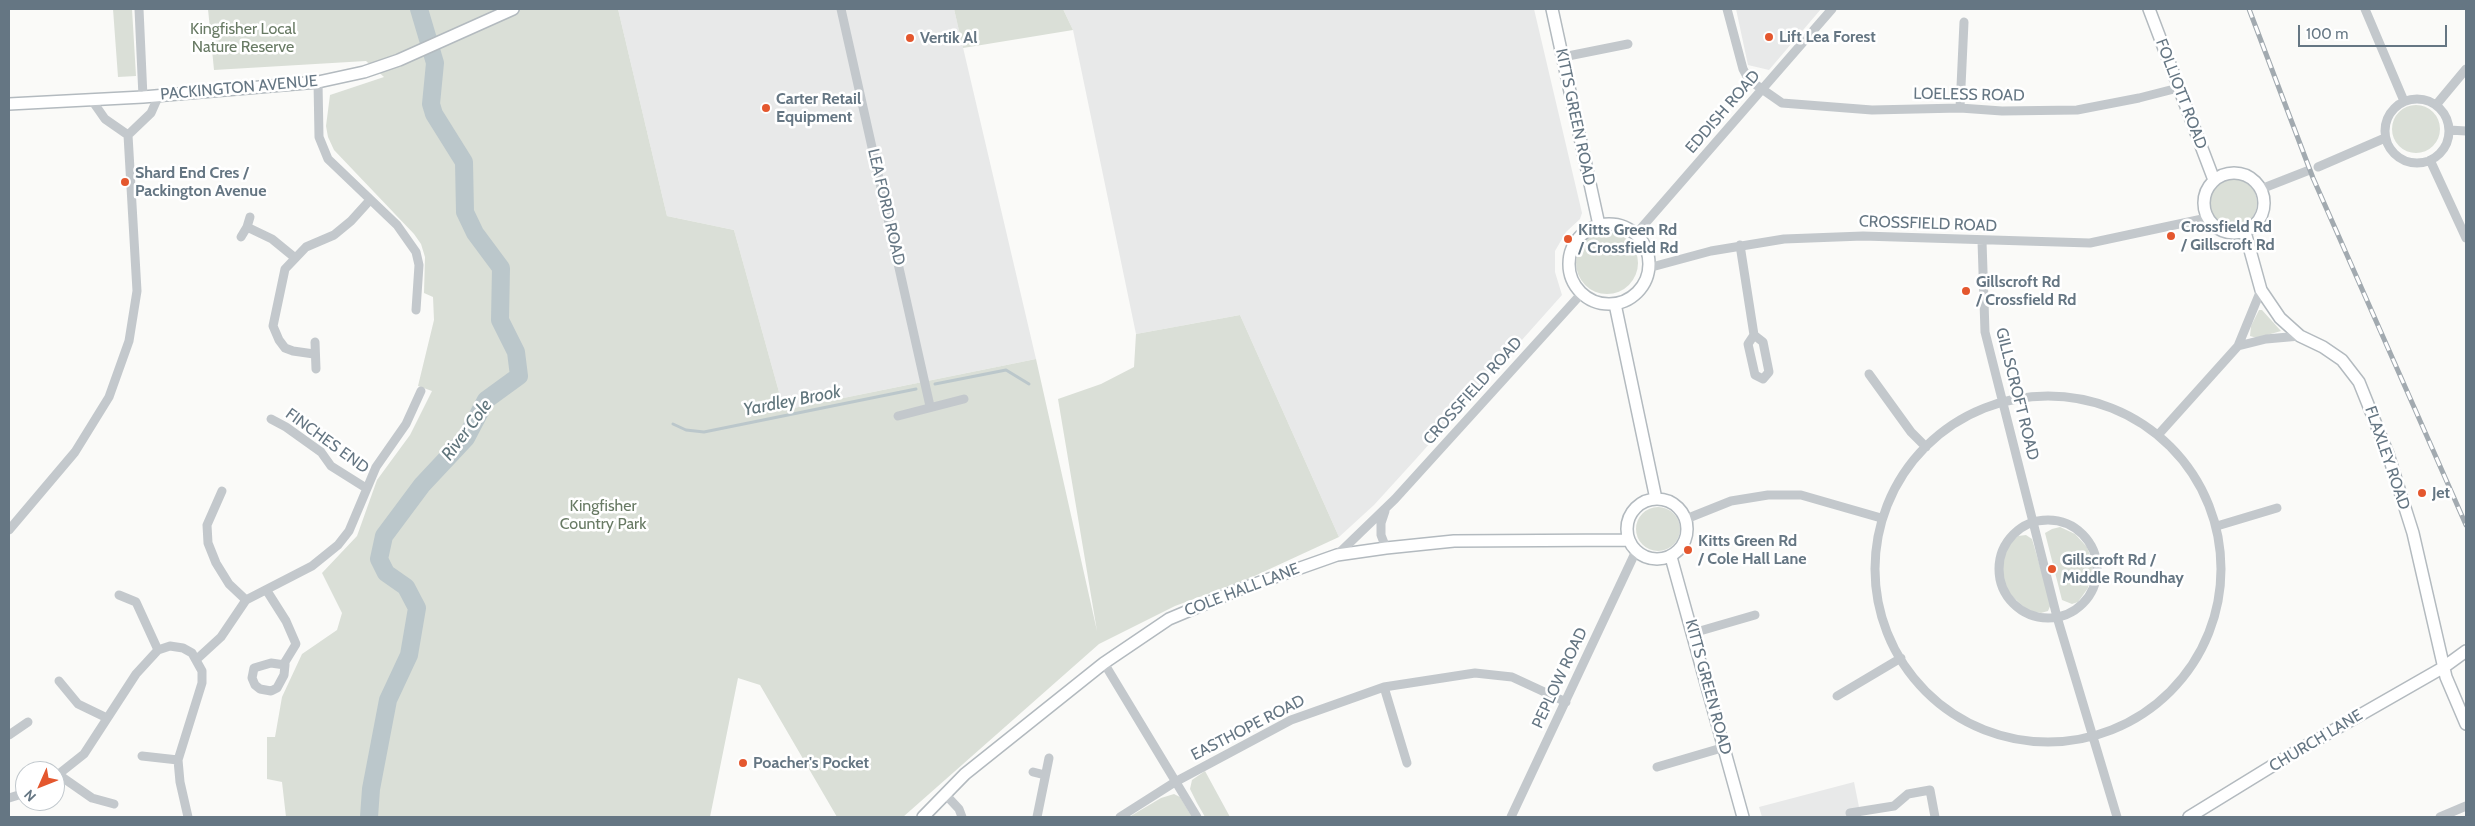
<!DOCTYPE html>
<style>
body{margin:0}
#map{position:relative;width:2475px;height:826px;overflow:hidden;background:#fafaf8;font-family:Cabin,sans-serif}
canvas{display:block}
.frame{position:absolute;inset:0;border:10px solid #657683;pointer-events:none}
.north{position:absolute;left:15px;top:761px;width:50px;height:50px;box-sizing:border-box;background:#fff;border:1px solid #c1c8cd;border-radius:50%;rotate:226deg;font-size:14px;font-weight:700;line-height:20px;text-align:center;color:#657683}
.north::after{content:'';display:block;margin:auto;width:18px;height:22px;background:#e4572e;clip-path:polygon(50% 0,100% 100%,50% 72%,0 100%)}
.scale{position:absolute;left:2298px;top:25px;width:149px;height:22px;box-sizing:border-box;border:2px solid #657683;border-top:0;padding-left:6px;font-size:15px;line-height:18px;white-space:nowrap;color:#657683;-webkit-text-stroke:4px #fff;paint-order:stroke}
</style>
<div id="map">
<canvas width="2475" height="826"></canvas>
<div class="frame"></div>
<div class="north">N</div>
<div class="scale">100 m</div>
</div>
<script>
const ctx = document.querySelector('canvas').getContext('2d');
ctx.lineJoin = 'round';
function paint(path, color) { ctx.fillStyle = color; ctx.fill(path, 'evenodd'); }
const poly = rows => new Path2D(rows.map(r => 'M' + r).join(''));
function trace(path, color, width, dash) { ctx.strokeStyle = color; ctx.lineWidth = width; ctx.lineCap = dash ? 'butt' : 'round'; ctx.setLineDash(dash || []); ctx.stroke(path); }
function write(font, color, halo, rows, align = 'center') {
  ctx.font = font + ' Cabin,sans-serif'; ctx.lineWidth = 5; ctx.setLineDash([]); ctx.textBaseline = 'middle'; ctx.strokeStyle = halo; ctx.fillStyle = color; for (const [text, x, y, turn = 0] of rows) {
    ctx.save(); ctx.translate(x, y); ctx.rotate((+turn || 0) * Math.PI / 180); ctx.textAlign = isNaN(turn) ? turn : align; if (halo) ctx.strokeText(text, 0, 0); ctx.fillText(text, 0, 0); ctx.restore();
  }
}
paint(poly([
 [618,9,954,9,1036,359,784,410,734,230,667,216],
 [1063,9,1534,9,1582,213,1580,219,1566,232,1555,251,1555,272,1562,295,1415,460,1374,505,1339,537,1240,315,1136,334,1073,30],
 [1736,9,1821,9,1769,70,1748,65],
 [1854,782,1861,817,1762,817,1759,807]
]), '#e8e9e9');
paint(poly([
 [113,9,132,9,136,76,118,77],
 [208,9,618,9,667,216,734,230,784,410,1036,359,1097,631,1058,399,1101,384,1134,367,1136,334,1240,315,1339,537,1248,579,1175,606,1099,644,903,817,837,817,760,685,738,678,710,817,286,817,282,782,267,779,267,737,275,737,282,697,302,654,337,630,342,613,322,573,357,536,377,480,410,435,432,391,418,386,434,320,433,297,424,293,425,257,421,244,414,234,334,150,328,137,326,126,330,95,384,77,366,61,214,70],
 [954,9,1063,9,1073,30,963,48],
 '2392 129a24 24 0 1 1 48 0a24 24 0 1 1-48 0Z',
 '2209 203a24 24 0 1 1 48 0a24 24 0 1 1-48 0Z',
 '1576 263a31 31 0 1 1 62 0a31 31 0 1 1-62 0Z',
 [2259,310,2262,310,2281,331,2257,338,2250,336,2251,326],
 '1636 529a22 22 0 1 1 44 0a22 22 0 1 1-44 0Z',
 [2060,527,2075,534,2087,547,2093,563,2088,588,2078,602,2072,604,2062,600,2045,533,2052,529],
 [2026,535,2032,539,2051,604,2048,611,2041,613,2028,611,2010,594,2002,579,2001,563,2005,547,2018,536],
 [1205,771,1230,817,1205,817,1197,803,1190,789,1192,780],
 [1174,794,1180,797,1192,817,1129,817,1161,798]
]), '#dadfd7');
trace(poly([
 [935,384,1006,370,1029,384],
 [673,424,686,430,704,432,916,389]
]), '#bbc7cb', 3);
trace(poly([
 [369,817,371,789,388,700,409,655,417,608,406,587,386,573,379,559,384,536,422,485,466,438,486,400,519,376,516,352,500,320,501,268,475,233,465,212,464,162,434,114,431,104,435,63,419,9]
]), '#bbc7cb', 18);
const secondary = poly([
 [1552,9,1599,225],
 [2149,9,2214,180],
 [9,104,143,97,318,82,364,72,399,60,513,9],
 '2204 203a30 30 0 1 1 60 0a30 30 0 1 1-60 0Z',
 '1569 264a40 40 0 1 1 80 0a40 40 0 1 1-80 0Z',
 [2245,232,2261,290,2280,318,2300,336,2323,347,2342,360,2359,382,2388,454,2413,533,2446,677,2466,724],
 [1615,304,1656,499],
 '1627 529a30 30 0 1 1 60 0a30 30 0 1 1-60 0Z',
 [1671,557,1743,817],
 [923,817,965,774,1104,663,1169,619,1238,590,1337,555,1386,548,1454,541,1629,540],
 [2189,817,2285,758,2444,667,2466,651]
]);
trace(secondary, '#b3babf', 14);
trace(poly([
 [139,9,143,97],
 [841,9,930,406],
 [1727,9,1743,69,1749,80,1782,103,1872,110,1960,108,2002,111,2077,110,2139,98,2178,88],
 [2365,9,2404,101],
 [1563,57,1628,44],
 [318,82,319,137,328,159,397,225,416,252,419,265,416,310],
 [91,99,105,119,128,135],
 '2385 131a32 32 0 1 1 64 0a32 32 0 1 1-64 0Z',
 [2436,105,2466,69],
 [1960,108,1964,22],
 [2449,130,2466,131],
 [2430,160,2466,238],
 [2318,167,2385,138],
 [2261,189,2307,171],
 [247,227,272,239,294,257],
 [1636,234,1832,9],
 [241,237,247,227,250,217],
 [1982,241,1985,332,2057,617,2117,817],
 [1740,245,1754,335,1763,342,1769,372,1763,379,1755,375,1748,344,1754,335],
 [1648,268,1711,251,1784,239,1863,236,2090,243,2207,218],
 [315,342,316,369],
 [2238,346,2266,339,2300,336],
 [314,354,293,351,285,348,279,340,273,326,285,269,306,247,334,235,351,221,370,200],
 [1869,374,1911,432,1926,447],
 '1875 569a173 173 0 1 1 346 0a173 173 0 1 1-346 0Z',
 [898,416,964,399],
 [271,419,286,427,321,452,331,466,366,488],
 [2158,435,2238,346,2261,290],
 [222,491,207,525,208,543,216,563,229,584,246,600],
 [1385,511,1381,523,1381,535,1386,548],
 [1686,519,1731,501,1768,495,1801,495,1881,518],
 '1999 569a49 49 0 1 1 98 0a49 49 0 1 1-98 0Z',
 [2217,526,2277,508],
 [9,530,75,452,109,397,129,341,137,291,128,135,151,113,159,95],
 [1337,555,1395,499,1582,293],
 [267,591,286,621,296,644,285,662,285,665,284,675,277,688,271,691,260,689,255,685,252,678,254,668,271,663,285,665],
 [119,595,136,602,158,650],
 [1693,633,1755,615],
 [197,659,221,637,246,600,312,566,338,545,349,531,376,467,406,424,421,391],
 [1104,663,1197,817],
 [59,681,78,704,107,718],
 [1384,687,1407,763],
 [1837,696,1901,658],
 [9,735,28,722],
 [142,756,178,760],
 [1657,767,1725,747],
 [1033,772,1045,775],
 [59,775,92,798,114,804],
 [55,777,84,754,136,674,158,650,170,646,183,648,192,653,202,671,202,683,178,760,180,782,188,817],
 [945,794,959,809,962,817],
 [9,798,25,793],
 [1850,813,1894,806,1908,794,1930,790,1935,817],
 [1037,817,1049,758],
 [1120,817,1175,782,1291,720,1384,687,1475,673,1512,677,1566,702],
 [1511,817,1636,551],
 [2440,817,2466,806]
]), '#c3c8cc', 9);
trace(secondary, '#fff', 11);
const rail = poly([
 [2249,9,2313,178,2466,525]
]);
trace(rail, '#a2aab0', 5);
trace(rail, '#fff', 3, [9]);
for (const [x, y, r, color] of [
 [1769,37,5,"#e4572e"],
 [910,38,5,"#e4572e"],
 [766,108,5,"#e4572e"],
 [125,182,5,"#e4572e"],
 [2171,236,5,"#e4572e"],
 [1568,239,5,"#e4572e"],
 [1966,291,5,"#e4572e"],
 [2422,493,5,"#e4572e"],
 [1688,550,5,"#e4572e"],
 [2052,569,5,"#e4572e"],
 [743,763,5,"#e4572e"]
]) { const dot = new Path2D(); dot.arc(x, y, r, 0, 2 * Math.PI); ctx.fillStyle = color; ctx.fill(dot); trace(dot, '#fff', 2); }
write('16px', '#687a64', '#fff', [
 ["Kingfisher Local",243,29],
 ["Nature Reserve",243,47],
 ["Kingfisher",603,506],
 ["Country Park",603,524]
]);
write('bold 16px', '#657683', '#fff', [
 ["Lift Lea Forest",1779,37],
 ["Vertik Al",920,38],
 ["Carter Retail",776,99],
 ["Equipment",776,117],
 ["Shard End Cres /",135,173],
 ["Packington Avenue",135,191],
 ["Crossfield Rd",2181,227],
 ["/ Gillscroft Rd",2181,245],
 ["Kitts Green Rd",1578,230],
 ["/ Crossfield Rd",1578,248],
 ["Gillscroft Rd",1976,282],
 ["/ Crossfield Rd",1976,300],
 ["Jet",2432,493],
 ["Kitts Green Rd",1698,541],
 ["/ Cole Hall Lane",1698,559],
 ["Gillscroft Rd /",2062,560],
 ["Middle Roundhay",2062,578],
 ["Poacher's Pocket",753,763]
], 'left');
write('16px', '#657683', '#fff', [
 ["PACKINGTON AVENUE",239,88,-5],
 ["FOLLIOTT ROAD",2181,94,69],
 ["LOELESS ROAD",1969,95,1],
 ["EDDISH ROAD",1723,112,-49],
 ["KITTS GREEN ROAD",1575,117,78],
 ["LEA FORD ROAD",886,207,77],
 ["CROSSFIELD ROAD",1928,224,2],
 ["CROSSFIELD ROAD",1473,391,-48],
 ["GILLSCROFT ROAD",2017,394,76],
 ["FINCHES END",327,441,36],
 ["FLAXLEY ROAD",2387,458,71],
 ["COLE HALL LANE",1242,590,-21],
 ["PEPLOW ROAD",1560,678,-65],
 ["KITTS GREEN ROAD",1708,687,75],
 ["EASTHOPE ROAD",1248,728,-27],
 ["CHURCH LANE",2316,741,-31]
]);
write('italic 18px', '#60757c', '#fff', [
 ["Yardley Brook",792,401,-11],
 ["River Cole",467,430,-53]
]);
</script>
